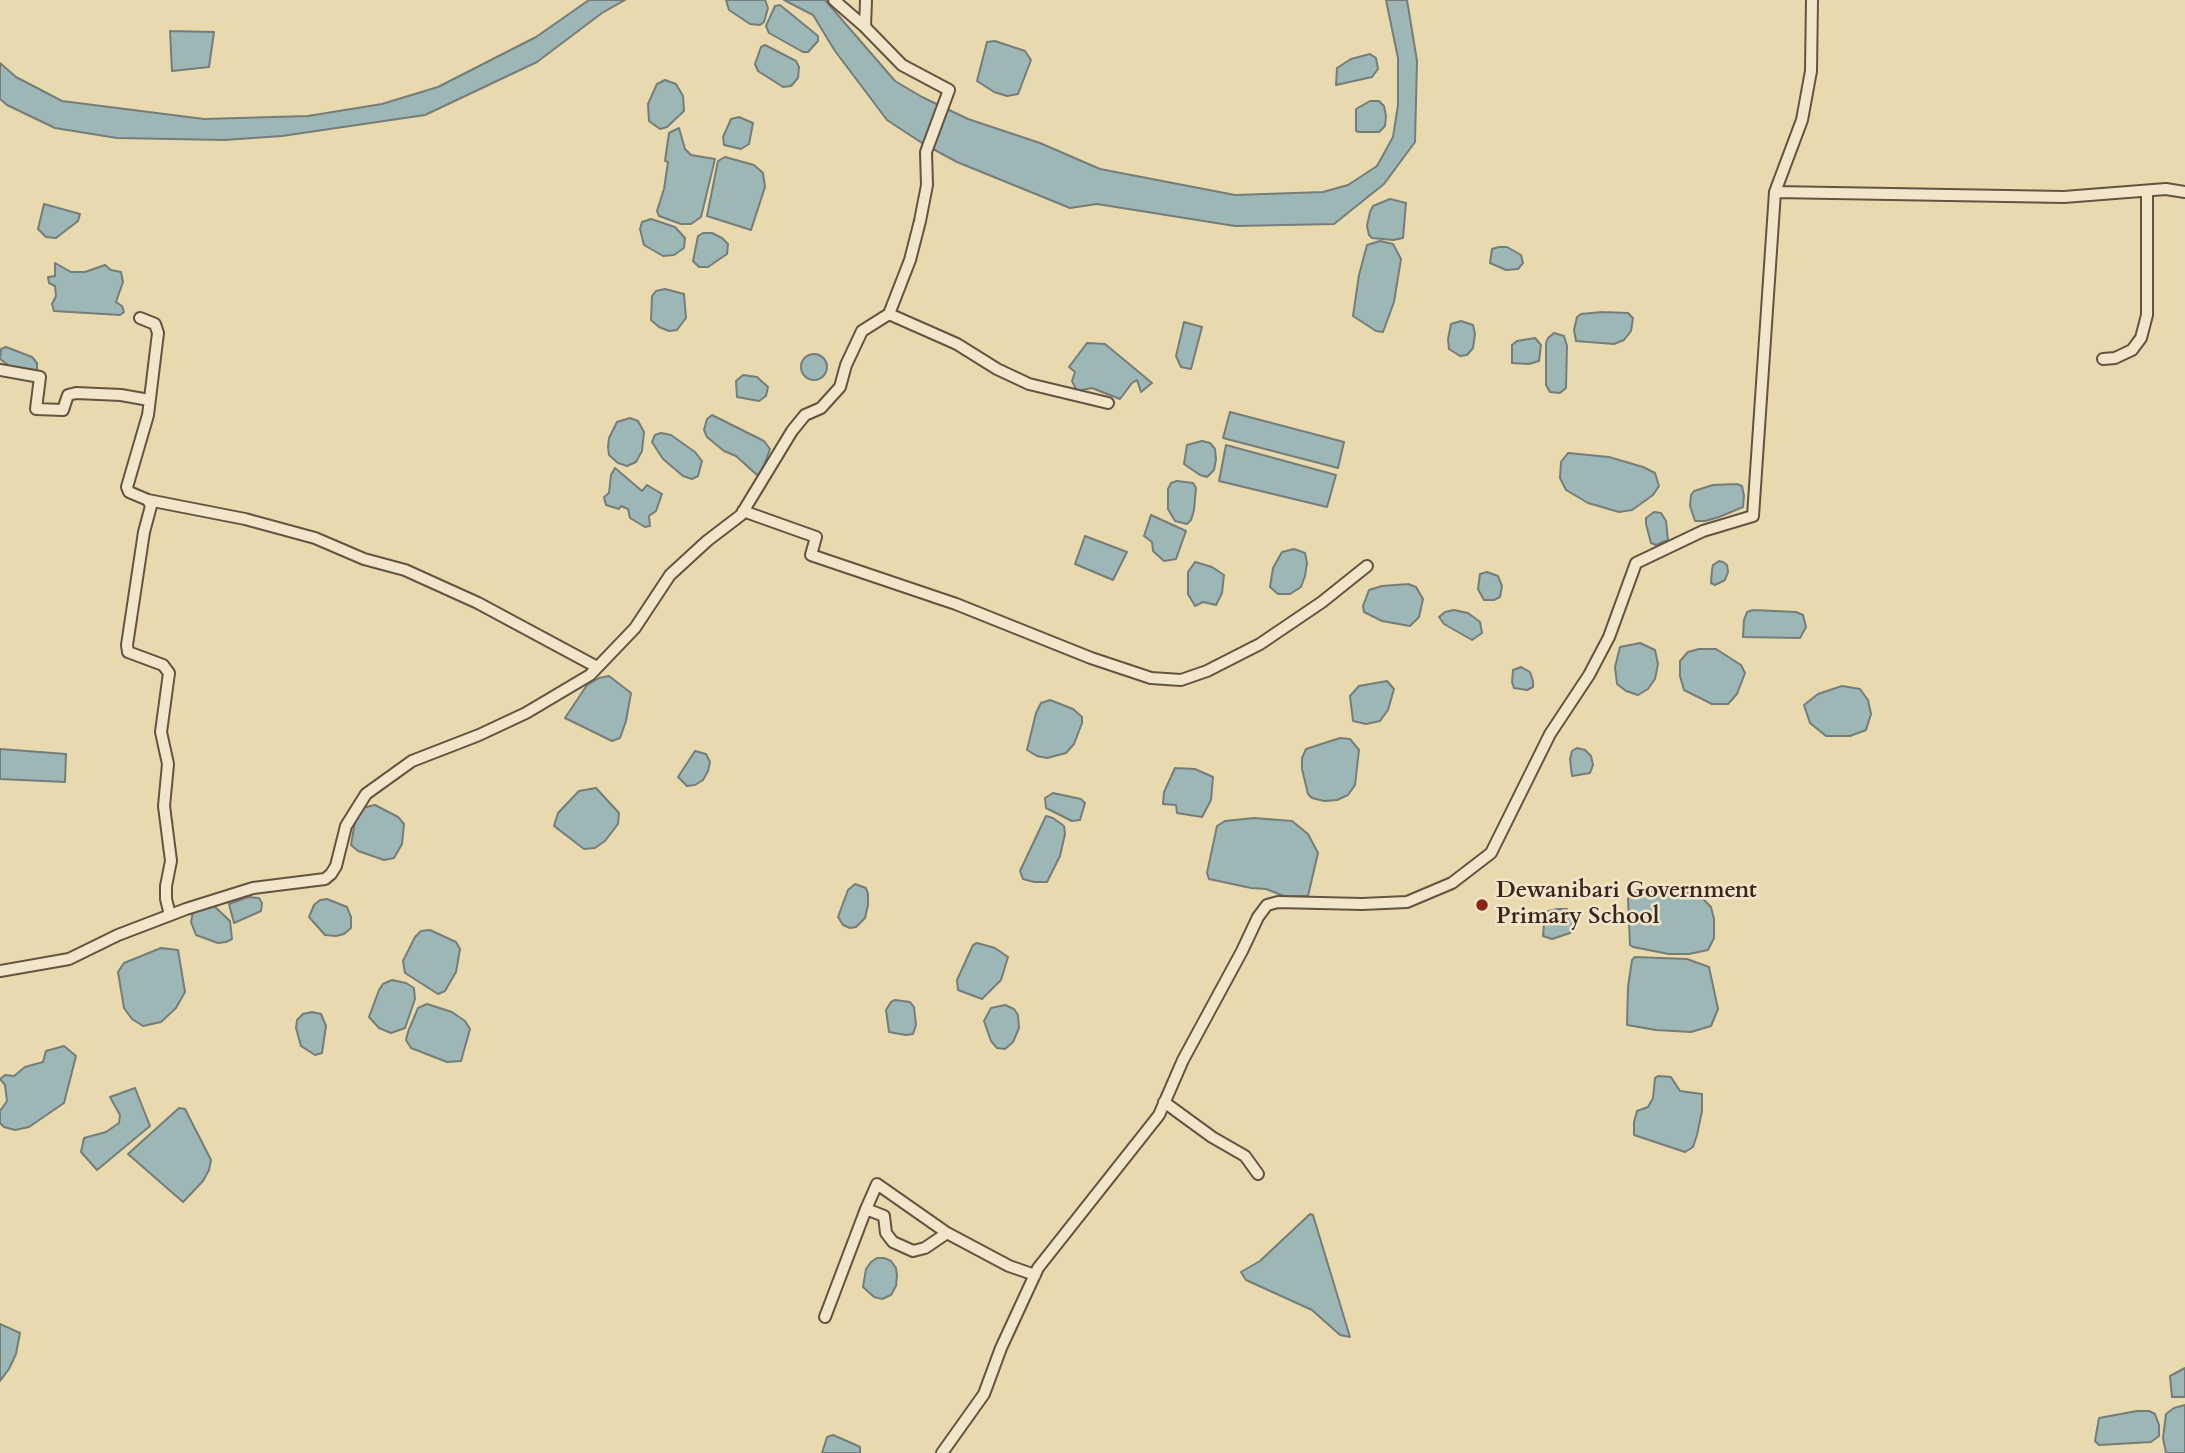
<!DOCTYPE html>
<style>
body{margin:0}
canvas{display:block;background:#e9d9ae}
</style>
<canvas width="2185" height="1453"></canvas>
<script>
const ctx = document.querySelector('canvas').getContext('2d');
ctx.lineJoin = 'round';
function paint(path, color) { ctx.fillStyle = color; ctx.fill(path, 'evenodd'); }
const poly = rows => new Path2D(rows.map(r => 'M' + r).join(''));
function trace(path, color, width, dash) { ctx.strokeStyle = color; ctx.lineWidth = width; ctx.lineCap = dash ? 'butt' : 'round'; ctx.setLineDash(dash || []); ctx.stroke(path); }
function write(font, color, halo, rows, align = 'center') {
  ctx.font = font + ' Cardo,serif'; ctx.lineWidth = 5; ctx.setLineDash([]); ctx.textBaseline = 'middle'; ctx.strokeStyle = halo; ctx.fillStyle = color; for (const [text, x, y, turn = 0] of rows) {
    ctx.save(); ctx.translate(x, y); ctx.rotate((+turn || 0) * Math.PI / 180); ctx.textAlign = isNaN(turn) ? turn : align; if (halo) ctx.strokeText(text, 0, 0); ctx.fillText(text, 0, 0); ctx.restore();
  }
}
const water = poly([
 [589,0,625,0,602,13,537,62,425,115,282,136,224,140,117,138,55,128,7,105,0,99,0,63,16,77,62,101,204,119,308,116,382,104,438,87,536,37,589,0],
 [726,0,765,0,768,8,764,22,760,25,750,24,729,10,726,0],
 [784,0,825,0,895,81,922,97,968,119,1040,143,1100,169,1235,195,1323,192,1348,185,1377,166,1393,137,1398,105,1398,58,1386,0,1407,0,1417,61,1415,142,1384,184,1334,224,1235,226,1097,204,1070,208,957,162,922,143,887,120,835,51,813,15,784,0],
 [780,5,818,36,818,41,808,52,803,52,769,33,766,26,775,6,780,5],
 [170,31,214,32,209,67,172,71,170,31],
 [995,41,1025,51,1031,60,1018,94,1007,96,994,92,977,81,987,42,995,41],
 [765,45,796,61,799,67,798,78,791,86,783,87,758,71,755,64,761,47,765,45],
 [1370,54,1376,58,1378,69,1372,77,1336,85,1337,68,1351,59,1370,54],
 [665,80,676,84,683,96,684,111,667,127,660,129,649,121,648,104,657,84,665,80],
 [1370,101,1379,101,1384,106,1386,116,1385,126,1379,132,1359,132,1356,131,1356,109,1370,101],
 [739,117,753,123,749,144,741,149,724,145,723,137,731,119,739,117],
 [679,128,685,149,691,155,715,159,701,217,691,224,681,224,659,216,657,211,664,189,668,162,665,161,669,133,679,128],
 [725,157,754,165,763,173,765,187,751,230,707,216,718,161,725,157],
 [1390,199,1406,203,1403,238,1393,240,1372,238,1369,235,1367,226,1370,212,1373,206,1390,199],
 [44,204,80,214,78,221,56,238,46,237,38,229,44,204],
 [651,219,675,227,685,238,684,248,674,255,663,256,644,245,640,229,642,222,651,219],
 [703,233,712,233,722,238,728,244,727,254,708,267,699,267,693,261,698,236,703,233],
 [1380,241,1393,244,1401,259,1394,302,1383,332,1376,331,1353,316,1359,275,1367,245,1380,241],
 [1499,247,1507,247,1521,255,1523,263,1518,269,1506,270,1490,263,1492,249,1499,247],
 [55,263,71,272,85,272,105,265,111,270,121,272,123,282,116,302,122,306,124,312,120,315,54,311,52,304,56,296,55,286,49,283,48,277,55,276,55,263],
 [665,289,684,294,686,318,677,330,669,331,659,327,651,320,652,296,656,291,665,289],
 [1602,312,1628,313,1633,318,1631,331,1624,340,1614,344,1576,341,1574,330,1577,317,1581,314,1602,312],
 [1461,321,1473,325,1475,334,1473,348,1467,355,1460,356,1449,349,1448,339,1451,324,1461,321],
 [1184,322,1202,327,1191,369,1181,367,1176,356,1184,322],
 [1554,333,1564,336,1567,346,1566,388,1560,393,1550,392,1546,385,1546,343,1548,338,1554,333],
 [1535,338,1541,345,1539,361,1529,364,1512,363,1512,345,1517,341,1535,338],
 [1087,343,1105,344,1152,383,1141,392,1137,380,1132,383,1120,399,1092,388,1077,391,1072,381,1075,372,1069,367,1087,343],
 [6,347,32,357,37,363,37,370,12,368,0,359,1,349,6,347],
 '801 367a13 13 0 1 1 26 0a13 13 0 1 1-26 0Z',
 [743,375,757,377,768,387,766,396,759,401,737,397,736,381,743,375],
 [1230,412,1344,442,1338,468,1223,438,1230,412],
 [712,415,764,441,770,449,762,471,757,475,736,456,724,451,707,437,704,430,707,419,712,415],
 [630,418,638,421,644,432,642,451,636,462,627,466,618,463,609,455,608,447,609,438,617,422,630,418],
 [661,433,671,435,695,452,702,461,698,476,692,479,683,476,663,459,652,442,655,435,661,433],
 [1202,441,1210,443,1215,449,1216,459,1214,470,1207,477,1200,475,1184,464,1187,445,1202,441],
 [1226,445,1336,475,1327,507,1219,481,1226,445],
 [1568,453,1609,457,1643,467,1655,473,1659,486,1653,495,1632,510,1619,512,1588,503,1566,490,1560,478,1561,462,1568,453],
 [615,468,642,491,647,485,662,494,656,511,649,516,650,526,645,527,630,518,628,509,621,506,619,509,606,505,604,497,609,493,611,475,615,468],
 [1177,481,1193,483,1196,488,1194,510,1191,520,1187,524,1175,521,1168,509,1168,489,1171,483,1177,481],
 [1737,484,1742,486,1744,496,1743,507,1719,517,1705,521,1695,521,1690,506,1691,495,1694,491,1713,485,1737,484],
 [1654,512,1661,513,1666,521,1668,540,1656,545,1651,543,1646,524,1646,518,1654,512],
 [1151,515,1186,531,1176,559,1164,561,1153,551,1152,542,1144,536,1151,515],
 [1085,536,1127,552,1113,580,1075,564,1085,536],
 [1294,549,1305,553,1307,563,1305,576,1301,587,1290,594,1278,594,1270,587,1273,568,1282,552,1294,549],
 [1719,561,1723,562,1727,565,1728,572,1725,580,1715,585,1711,583,1712,570,1713,565,1719,561],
 [1195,562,1212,567,1224,575,1222,593,1216,605,1203,602,1195,606,1188,594,1188,572,1195,562],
 [1487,572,1498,576,1502,586,1500,597,1494,600,1484,600,1478,589,1480,574,1487,572],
 [1408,584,1416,587,1423,599,1419,617,1410,626,1382,621,1364,612,1363,606,1369,590,1382,586,1408,584],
 [1454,610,1468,613,1480,622,1482,633,1472,640,1444,624,1439,617,1445,612,1454,610],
 [1753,610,1796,612,1803,615,1806,627,1800,638,1743,637,1744,620,1747,612,1753,610],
 [1640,643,1655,650,1658,664,1655,679,1648,689,1638,695,1626,691,1617,684,1615,667,1620,647,1640,643],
 [1699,649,1716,649,1741,665,1745,673,1737,694,1728,704,1712,704,1684,690,1680,676,1680,661,1688,652,1699,649],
 [1521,667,1530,672,1533,681,1533,687,1527,690,1514,688,1512,682,1513,670,1521,667],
 [609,676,631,693,626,721,620,738,612,741,565,718,587,685,599,678,609,676],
 [1387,681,1394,689,1388,710,1380,721,1366,724,1353,721,1350,696,1359,686,1387,681],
 [1842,686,1860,689,1868,700,1871,714,1866,730,1850,736,1826,736,1810,723,1804,705,1818,694,1842,686],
 [1050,700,1073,709,1082,717,1082,723,1074,744,1066,753,1047,758,1037,756,1027,750,1036,713,1041,703,1050,700],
 [1340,738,1350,739,1359,750,1355,785,1348,795,1337,800,1324,801,1312,798,1308,794,1302,769,1302,758,1306,749,1340,738],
 [1577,748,1585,750,1591,756,1593,765,1590,773,1572,776,1570,759,1572,751,1577,748],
 [0,749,66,754,65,782,0,779,0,749],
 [695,751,706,754,710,762,708,771,703,780,695,785,687,786,678,777,695,751],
 [1175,768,1195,769,1213,777,1211,800,1202,817,1177,813,1176,805,1163,804,1164,792,1175,768],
 [596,788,619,813,618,824,605,841,595,848,584,849,554,826,558,813,579,791,596,788],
 [1053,793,1081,799,1085,803,1080,820,1072,821,1046,808,1045,798,1053,793],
 [375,805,398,817,404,824,402,844,394,858,384,860,358,851,351,845,356,816,362,808,375,805],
 [1046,816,1053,818,1064,826,1065,834,1060,856,1047,882,1034,882,1023,879,1020,871,1046,816],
 [1254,818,1292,821,1308,834,1318,853,1308,896,1284,896,1266,889,1251,888,1209,879,1207,873,1217,826,1225,821,1254,818],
 [855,884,866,888,868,894,868,905,865,918,856,927,850,928,843,925,838,917,848,890,855,884],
 [1639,891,1685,892,1702,898,1711,907,1714,919,1714,938,1708,950,1689,954,1669,954,1633,947,1630,945,1628,899,1630,894,1639,891],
 [248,897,259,898,262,903,261,911,234,923,229,904,248,897],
 [327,899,347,907,351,917,351,928,344,934,336,936,325,935,309,917,314,905,320,900,327,899],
 [214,906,230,921,232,939,226,942,218,943,196,935,191,922,193,911,214,906],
 [1557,909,1567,909,1571,914,1574,926,1570,933,1552,939,1543,936,1545,912,1557,909],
 [430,930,456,942,460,949,456,972,445,991,438,994,405,973,403,961,415,937,421,931,430,930],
 [977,943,995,948,1008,957,1001,980,982,999,958,990,957,980,973,945,977,943],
 [161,948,178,950,185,992,176,1008,161,1022,143,1026,132,1019,124,1008,118,972,124,963,161,948],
 [1635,957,1687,959,1709,967,1718,1009,1711,1026,1691,1032,1656,1030,1627,1025,1628,987,1632,960,1635,957],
 [392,980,406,983,414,988,415,999,405,1028,391,1033,379,1028,369,1017,379,990,383,984,392,980],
 [895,1000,910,1002,914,1007,916,1025,913,1034,906,1035,889,1032,886,1010,891,1002,895,1000],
 [427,1004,452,1012,465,1021,470,1029,461,1061,447,1062,411,1048,406,1040,408,1032,418,1008,427,1004],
 [1005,1005,1014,1009,1018,1015,1019,1028,1013,1042,1005,1049,997,1048,991,1041,984,1021,991,1008,1005,1005],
 [312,1012,321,1014,326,1026,322,1053,315,1055,301,1046,296,1028,297,1020,303,1014,312,1012],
 [64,1046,76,1056,64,1103,29,1127,15,1130,4,1127,0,1123,0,1111,7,1101,5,1085,0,1079,5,1075,14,1076,25,1067,43,1062,46,1051,64,1046],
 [1658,1076,1671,1077,1680,1091,1702,1094,1702,1111,1697,1135,1693,1147,1685,1152,1634,1135,1634,1122,1637,1111,1648,1107,1653,1098,1655,1078,1658,1076],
 [135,1088,150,1126,97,1170,81,1152,84,1138,106,1132,119,1123,120,1115,110,1097,135,1088],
 [179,1108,185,1109,211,1160,209,1170,203,1181,183,1202,128,1154,179,1108],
 [1310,1214,1313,1215,1350,1337,1340,1335,1312,1310,1246,1280,1241,1272,1260,1261,1310,1214],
 [877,1258,884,1258,891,1261,896,1268,897,1275,896,1286,891,1295,882,1299,874,1297,863,1287,866,1269,871,1262,877,1258],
 [0,1324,20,1333,16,1354,9,1369,0,1381,0,1324],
 [2185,1368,2185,1397,2172,1397,2170,1376,2185,1368],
 [2185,1405,2185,1453,2166,1453,2163,1438,2166,1414,2174,1408,2185,1405],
 [2137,1411,2149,1411,2155,1414,2159,1425,2159,1436,2151,1442,2099,1445,2095,1441,2099,1418,2137,1411],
 [833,1435,856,1445,860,1447,860,1453,822,1453,827,1437,833,1435]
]);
paint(water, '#9db7b6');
trace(water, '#757d79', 2);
const street = poly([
 [834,0,865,27],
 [1775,192,1802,120,1811,71,1812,0],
 [889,314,957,344,997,369,1029,384,1108,403],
 [140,318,155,324,158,333,148,415,127,487,129,492,148,500,151,506,144,532,127,645,128,652,163,665,169,673,161,732,168,764,164,806,171,861,166,886,166,899,170,915],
 [2103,359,2115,358,2132,350,2141,338,2147,315,2147,191],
 [0,370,40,377,36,409,63,410,68,395,76,393,121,395,149,400],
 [148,500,245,519,315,538,364,559,405,570,478,603,597,667],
 [743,511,816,537,811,555,956,604,1091,658,1151,678,1181,680,1207,671,1260,644,1322,602,1367,566],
 [0,971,69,959,118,935,186,909,253,888,325,879,331,874,336,866,346,826,366,794,412,761,479,735,526,713,590,675,635,628,670,575,707,541,741,515,792,431,805,415,821,408,840,387,846,365,862,331,889,314,910,260,920,221,927,185,926,152,949,90,902,65,865,27,866,0],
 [1164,1102,1212,1137,1245,1156,1258,1174],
 [866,1209,877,1184,947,1233],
 [825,1317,866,1209,884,1216,886,1233,893,1242,913,1251,925,1248,947,1233,1009,1266,1035,1275],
 [942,1453,984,1394,1001,1348,1038,1268,1159,1115,1183,1060,1242,951,1258,917,1267,905,1278,902,1362,904,1407,902,1452,883,1491,853,1550,734,1589,675,1609,637,1636,563,1703,531,1753,516,1775,192,2064,197,2166,189,2185,192]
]);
trace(street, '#645341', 14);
trace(street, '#f1e6ca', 10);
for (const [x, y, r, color] of [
 [1482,905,7,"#8f2418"]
]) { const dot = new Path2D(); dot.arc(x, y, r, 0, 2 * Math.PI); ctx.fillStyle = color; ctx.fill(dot); trace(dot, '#f1e6ca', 2.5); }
write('bold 23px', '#38261d', '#f1e6ca', [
 ["Dewanibari Government",1496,892],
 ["Primary School",1496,918]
], 'left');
</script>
